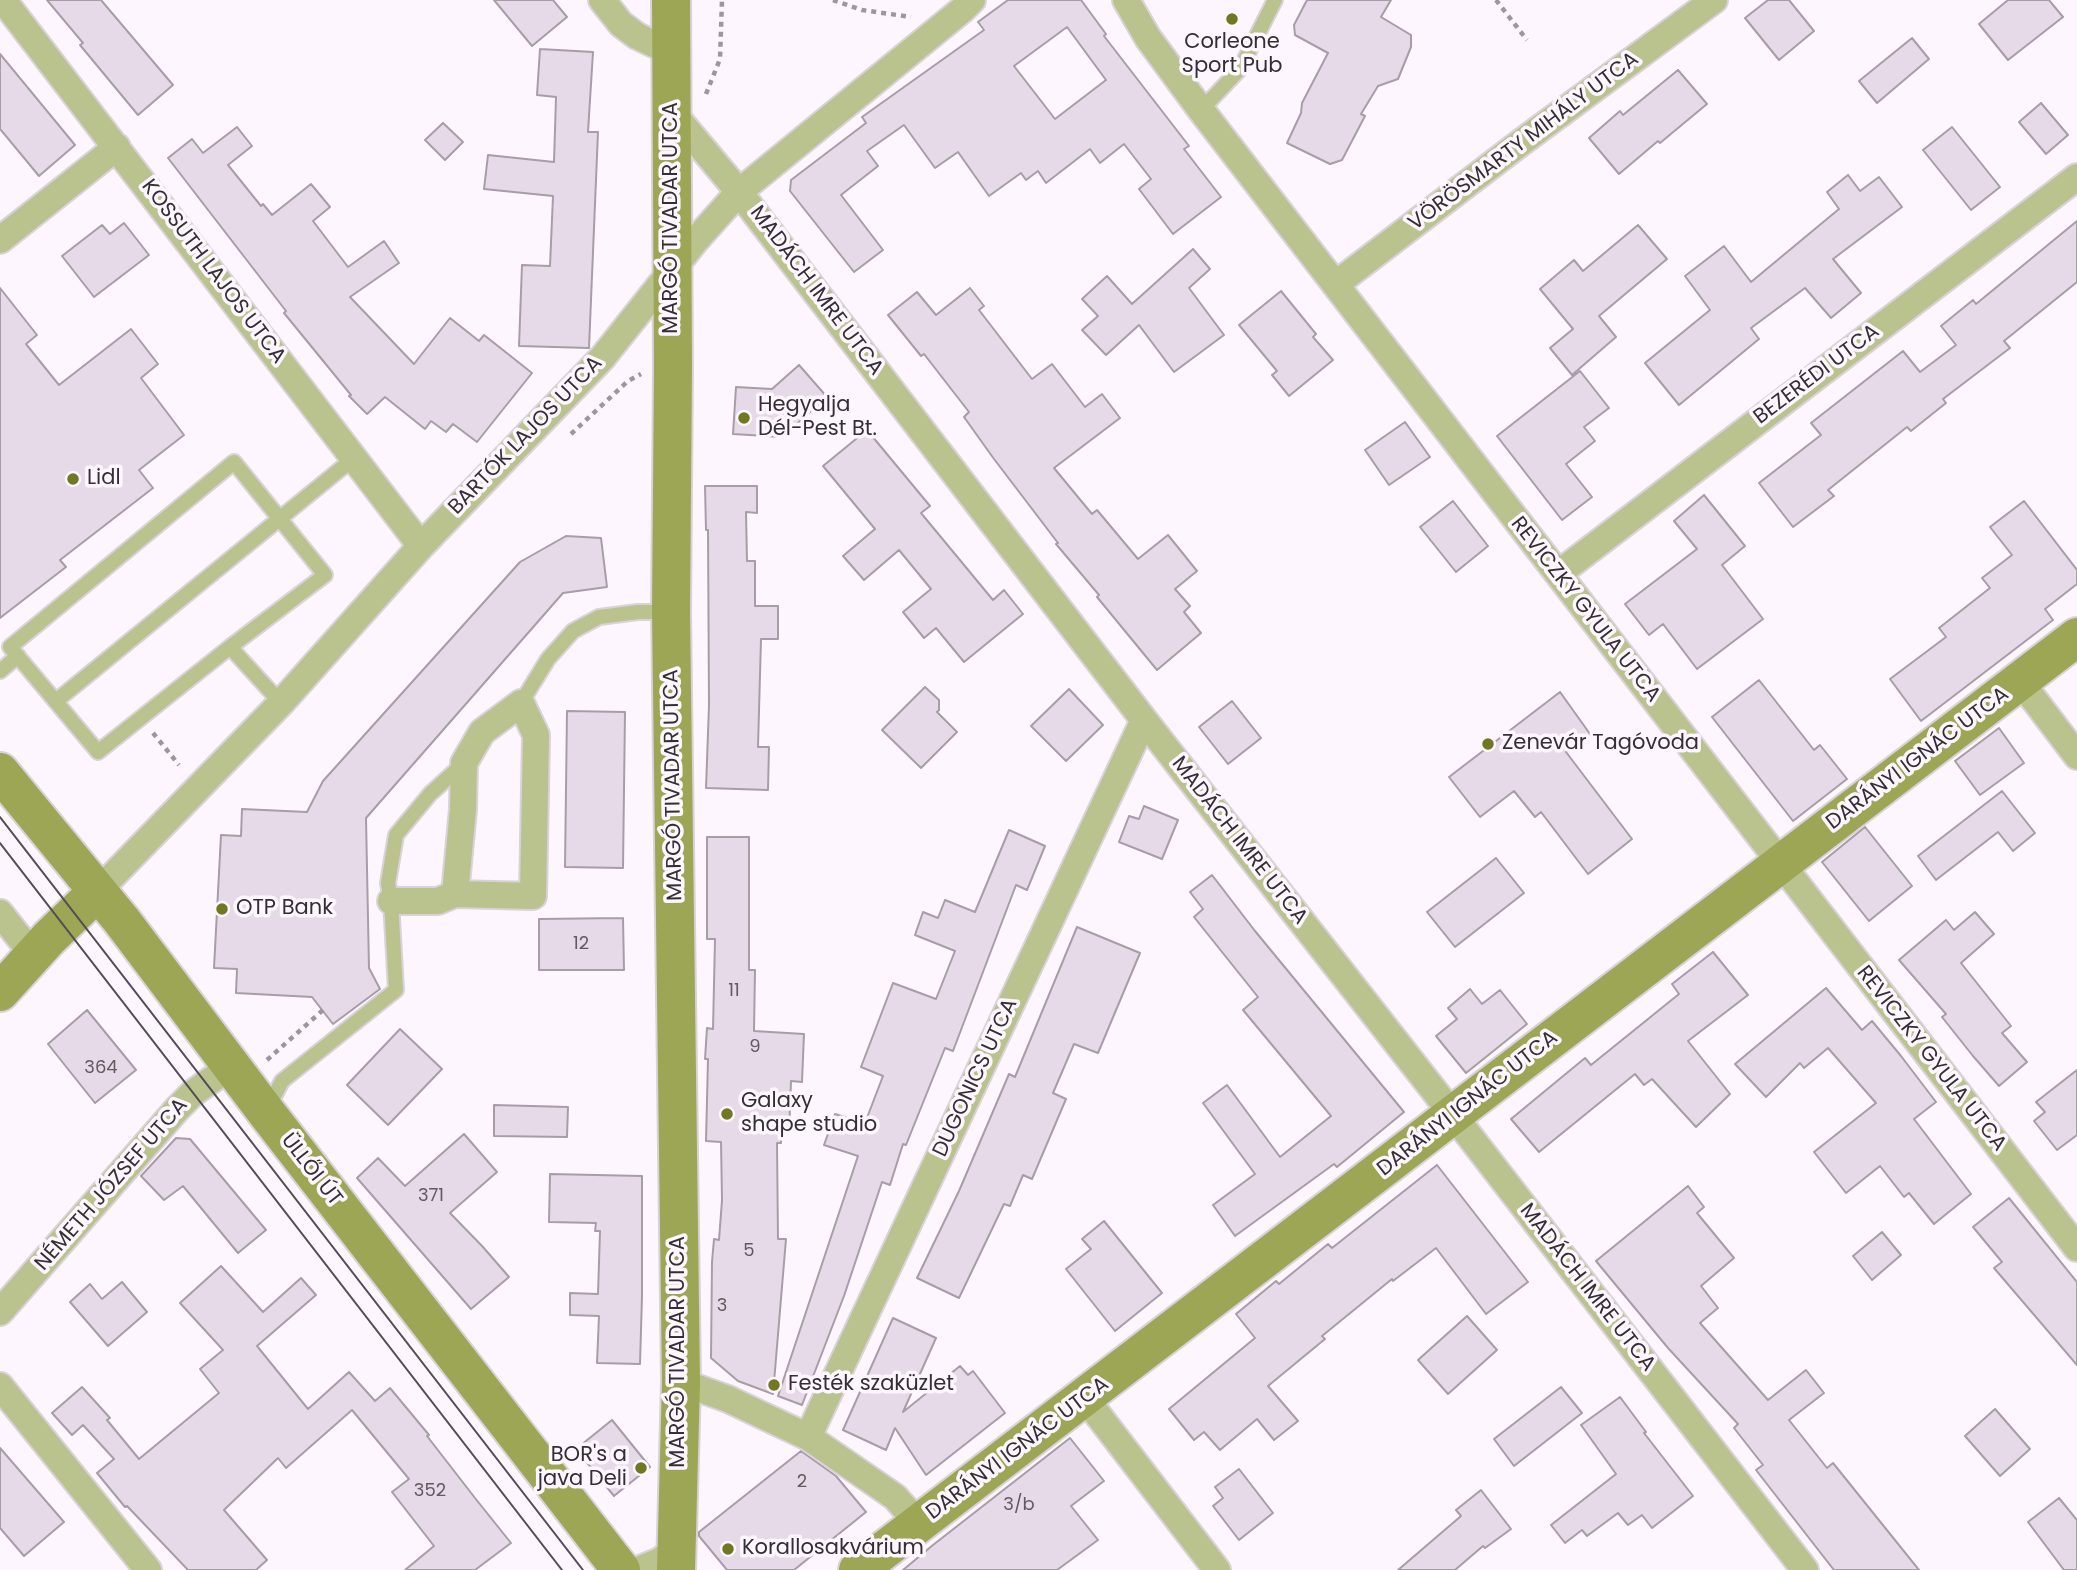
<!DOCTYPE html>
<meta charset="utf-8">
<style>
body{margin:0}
canvas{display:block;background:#fef6ff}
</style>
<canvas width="2077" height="1570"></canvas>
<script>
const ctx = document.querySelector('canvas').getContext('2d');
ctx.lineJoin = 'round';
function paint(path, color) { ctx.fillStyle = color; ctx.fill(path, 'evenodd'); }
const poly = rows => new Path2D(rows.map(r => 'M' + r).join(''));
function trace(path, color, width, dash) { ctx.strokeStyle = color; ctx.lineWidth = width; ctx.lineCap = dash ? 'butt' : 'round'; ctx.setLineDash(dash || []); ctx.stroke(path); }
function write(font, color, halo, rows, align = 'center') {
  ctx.font = font + ' Poppins,sans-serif'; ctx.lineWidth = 7; ctx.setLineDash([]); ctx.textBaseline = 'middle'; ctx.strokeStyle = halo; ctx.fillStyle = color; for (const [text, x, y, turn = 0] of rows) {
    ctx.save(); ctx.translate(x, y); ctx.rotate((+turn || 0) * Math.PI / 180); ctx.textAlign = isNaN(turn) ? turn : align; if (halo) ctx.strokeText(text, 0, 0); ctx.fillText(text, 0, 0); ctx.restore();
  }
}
const building = poly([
 [47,0,101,0,173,85,138,115,80,45,83,43,47,0],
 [494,0,553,0,567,17,532,46,494,0],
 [1008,0,1081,0,1106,34,1104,36,1189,146,1184,149,1221,197,1173,234,1139,189,1151,179,1124,144,1100,163,1090,149,1046,183,1038,171,1026,180,1021,173,989,196,958,152,935,168,904,125,867,151,878,166,841,195,883,250,854,272,790,191,791,180,866,123,862,117,984,30,978,22,1008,0],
 [1067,27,1106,80,1055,119,1014,66,1067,27],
 [1307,0,1391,0,1381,17,1411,35,1411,47,1398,79,1378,86,1361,114,1365,116,1342,160,1330,164,1287,143,1301,113,1302,103,1328,53,1295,35,1294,25,1307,0],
 [1768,0,1789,0,1814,31,1779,60,1745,18,1768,0],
 [2008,0,2049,0,2063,17,2008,60,1979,24,2008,0],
 [1912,38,1929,59,1877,103,1859,81,1912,38],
 [540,49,593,52,588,132,598,132,589,348,519,346,522,265,550,266,553,196,484,189,488,155,554,162,556,97,537,95,540,49],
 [0,54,75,145,39,176,0,129,0,54],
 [1678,70,1707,104,1660,143,1658,141,1619,174,1589,138,1620,111,1623,115,1678,70],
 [2041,103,2068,135,2046,154,2019,122,2041,103],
 [443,123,463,142,445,160,425,140,443,123],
 [237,127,252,146,228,165,261,206,263,204,272,215,311,184,330,207,313,221,348,267,384,241,399,263,350,297,414,364,450,318,479,341,484,335,532,373,477,442,453,424,446,432,431,421,425,429,385,397,367,414,349,396,351,395,284,313,286,311,168,158,192,139,203,153,237,127],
 [1952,127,2000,187,1971,210,1923,150,1952,127],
 [1848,175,1860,191,1879,177,1902,207,1833,259,1861,293,1831,318,1805,288,1751,328,1759,339,1679,405,1645,363,1710,310,1685,276,1724,246,1751,282,1839,209,1827,192,1848,175],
 [2077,221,2077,282,2004,341,2010,348,1943,399,1946,403,1911,431,1907,427,1828,490,1834,496,1793,527,1759,483,1821,435,1811,423,1903,351,1920,372,1956,345,1941,326,1973,300,1976,304,2077,221],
 [124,223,149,255,94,297,62,256,102,225,110,234,124,223],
 [1638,225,1667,259,1599,316,1616,337,1572,375,1550,348,1573,329,1540,289,1574,260,1583,271,1638,225],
 [1193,249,1210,269,1189,288,1224,335,1174,372,1139,325,1106,355,1082,330,1098,316,1082,299,1107,276,1132,304,1193,249],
 [0,288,37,335,26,344,59,385,131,329,158,364,141,378,184,435,139,470,153,488,60,560,66,567,0,618,0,288],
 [970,288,984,306,979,310,1032,379,1052,364,1085,407,1102,394,1120,418,1054,468,1092,514,1097,510,1138,559,1168,535,1197,571,1175,589,1190,606,1184,612,1201,633,1157,670,1097,597,1099,595,1056,544,1058,543,994,459,964,417,969,412,924,354,921,356,888,315,917,292,936,315,970,288],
 [1281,291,1316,334,1313,337,1333,360,1289,396,1272,375,1277,371,1239,325,1281,291],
 [799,365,827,397,782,437,733,434,736,387,772,389,799,365],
 [1580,371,1609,408,1584,427,1595,441,1566,464,1592,497,1562,520,1497,436,1580,371],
 [1405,422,1430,457,1389,485,1365,450,1405,422],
 [867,430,930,506,921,513,993,600,1004,590,1023,614,964,662,936,628,924,638,903,612,931,589,899,550,864,580,843,556,875,529,823,466,867,430],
 [705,486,757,486,757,513,746,512,747,561,755,561,755,606,778,606,778,639,761,639,758,747,769,747,768,790,706,788,709,705,708,530,706,530,705,486],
 [1704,495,1745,546,1722,565,1763,619,1697,669,1663,624,1649,635,1625,604,1697,549,1674,521,1704,495],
 [1453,501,1488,546,1456,572,1420,527,1453,501],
 [2024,501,2077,570,2077,584,2045,609,2053,620,1921,721,1890,679,1946,637,1939,628,1990,588,1982,578,2012,555,1990,527,2024,501],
 [566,536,601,538,607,587,563,593,366,818,369,968,380,989,333,1024,312,997,236,993,237,969,214,968,221,835,241,836,242,809,307,812,323,781,520,562,566,536],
 [1759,680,1814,750,1820,745,1847,779,1793,821,1712,717,1759,680],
 [925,687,939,700,939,710,937,712,957,732,921,768,882,730,925,687],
 [1069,689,1103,725,1066,761,1031,726,1069,689],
 [1560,692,1590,734,1566,752,1632,839,1588,874,1541,812,1535,817,1514,791,1480,817,1449,777,1560,692],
 [1232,701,1261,738,1228,764,1199,727,1232,701],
 [567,711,625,712,623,868,565,867,567,711],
 [1999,728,2024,763,1980,795,1955,761,1999,728],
 [2002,791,2035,833,2013,851,1998,832,1936,880,1918,856,2002,791],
 [1144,806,1178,820,1162,859,1119,842,1129,816,1139,819,1144,806],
 [1865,827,1912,886,1869,921,1822,862,1865,827],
 [1009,830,1045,846,1027,890,1016,885,953,1051,945,1048,906,1145,903,1144,890,1185,882,1182,844,1296,802,1405,778,1396,858,1156,824,1145,835,1114,865,1123,883,1076,861,1067,893,983,936,999,955,951,915,935,923,912,938,918,945,900,975,912,1009,830],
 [707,837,749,837,749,970,755,970,754,1031,804,1034,802,1082,791,1081,789,1133,781,1130,781,1143,777,1143,778,1239,786,1239,773,1394,738,1381,711,1358,712,1262,714,1239,719,1240,722,1200,721,1142,706,1141,708,1059,705,1059,707,1028,713,1029,715,939,707,939,707,837],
 [1496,858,1524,893,1455,947,1427,912,1496,858],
 [1212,875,1255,931,1404,1112,1337,1167,1334,1164,1235,1236,1213,1205,1255,1174,1203,1103,1227,1085,1280,1157,1331,1116,1243,1010,1258,997,1194,917,1203,909,1190,892,1212,875],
 [1975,912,1994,934,1961,963,2011,1026,2002,1033,2027,1062,1999,1086,1973,1056,1942,1017,1946,1014,1899,960,1946,920,1954,930,1975,912],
 [623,918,624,970,539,970,539,919,623,918],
 [1077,927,1140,953,1098,1053,1074,1044,1053,1093,1066,1099,1032,1179,1023,1175,1010,1206,1004,1204,959,1298,917,1278,959,1191,1009,1074,1015,1077,1077,927],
 [1713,952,1748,995,1688,1041,1730,1094,1696,1127,1652,1079,1644,1085,1635,1074,1539,1152,1511,1119,1585,1058,1591,1065,1679,994,1672,984,1713,952],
 [1826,988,1862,1030,1872,1021,1901,1056,1936,1102,1914,1119,1971,1194,1934,1224,1909,1193,1904,1197,1880,1166,1846,1193,1814,1152,1876,1103,1828,1048,1804,1068,1800,1063,1766,1097,1735,1064,1826,988],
 [1470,989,1482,1004,1500,990,1527,1024,1466,1073,1436,1036,1457,1019,1448,1008,1470,989],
 [87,1010,136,1070,95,1103,48,1044,87,1010],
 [400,1029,442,1069,388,1125,347,1085,400,1029],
 [2077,1070,2077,1135,2057,1150,2034,1121,2045,1112,2036,1102,2077,1070],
 [494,1105,568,1107,567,1137,494,1136,494,1105],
 [464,1134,497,1172,450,1213,483,1247,509,1277,471,1309,357,1178,378,1158,405,1186,464,1134],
 [176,1138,190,1139,266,1230,238,1253,183,1186,164,1200,141,1176,176,1138],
 [1437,1165,1528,1282,1486,1314,1436,1248,1393,1281,1392,1279,1322,1336,1325,1339,1268,1386,1298,1421,1274,1440,1257,1419,1220,1450,1204,1432,1194,1440,1169,1409,1255,1338,1236,1314,1276,1281,1279,1284,1328,1244,1332,1248,1437,1165],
 [550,1174,642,1176,642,1296,640,1364,597,1363,599,1316,570,1315,570,1293,598,1294,600,1231,595,1231,596,1223,549,1222,550,1174],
 [1688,1186,1704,1207,1697,1213,1734,1258,1701,1286,1718,1308,1700,1323,1768,1400,1806,1370,1824,1393,1789,1420,1827,1468,1833,1463,1919,1570,1834,1570,1756,1470,1763,1465,1734,1428,1738,1424,1668,1348,1596,1261,1688,1186],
 [2009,1198,2077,1282,2077,1365,1994,1268,2002,1262,1973,1227,2009,1198],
 [1104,1221,1162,1293,1115,1331,1066,1269,1091,1249,1082,1239,1104,1221],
 [1882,1232,1901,1255,1872,1280,1853,1256,1882,1232],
 [221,1266,263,1312,301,1278,316,1295,257,1346,308,1409,349,1372,375,1401,390,1388,429,1435,427,1436,475,1498,511,1543,475,1570,405,1570,434,1546,392,1492,409,1479,352,1410,286,1468,278,1458,224,1510,267,1560,256,1570,188,1570,127,1506,125,1507,97,1473,114,1459,83,1425,72,1435,52,1413,82,1387,110,1418,107,1420,139,1459,219,1393,200,1369,223,1350,180,1303,221,1266],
 [122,1282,147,1312,108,1346,70,1302,90,1284,102,1299,122,1282],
 [1467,1316,1497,1350,1448,1394,1418,1360,1467,1316],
 [893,1318,936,1338,903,1412,960,1366,968,1375,973,1371,1005,1413,926,1475,895,1428,886,1450,843,1430,893,1318],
 [1561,1387,1582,1413,1514,1466,1494,1439,1561,1387],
 [1620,1397,1646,1432,1644,1433,1693,1496,1652,1528,1642,1515,1628,1525,1618,1513,1587,1536,1582,1530,1565,1543,1551,1525,1616,1474,1581,1425,1620,1397],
 [1995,1409,2030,1449,2000,1476,1965,1436,1995,1409],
 [612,1420,650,1467,614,1496,576,1449,612,1420],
 [1070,1438,1104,1481,1071,1506,1098,1540,1057,1570,903,1570,933,1545,1070,1438],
 [0,1448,64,1522,24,1556,0,1528,0,1448],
 [801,1451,836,1476,866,1512,794,1570,727,1570,699,1536,699,1532,801,1451],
 [1239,1469,1273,1513,1239,1540,1213,1506,1223,1498,1215,1487,1239,1469],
 [1481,1490,1511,1529,1485,1548,1483,1546,1455,1570,1398,1570,1461,1516,1456,1510,1481,1490],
 [2059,1498,2077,1520,2077,1570,2064,1570,2028,1522,2059,1498]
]);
paint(building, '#e7dae8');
trace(building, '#a89ca9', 2);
const lane = poly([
 [1201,110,1240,69,1275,0],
 [230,647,325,575,234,462,10,647,98,752,230,647,281,703],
 [0,671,18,656],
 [56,701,354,458],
 [521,703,548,659,573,631,599,617,638,612,671,612],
 [268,1108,282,1081,396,990,391,901,388,883,396,835,430,794,464,763]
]);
const street = poly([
 [3,0,421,546],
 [602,0,621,24,637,36,671,52],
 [1126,0,1148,38,1201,110,2077,1248],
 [672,112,739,192,1144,720,1454,1116,1805,1570],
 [0,240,117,147],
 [1336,284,1519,144,1714,0],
 [1558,574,2077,177],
 [2020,681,2077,756],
 [97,892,281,703,421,546,603,357,696,240,739,192,962,10,972,0],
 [391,901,438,901,455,894,533,896,536,735,521,703,482,732,464,763,463,809,455,894],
 [0,913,34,956],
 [0,1312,178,1108,193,1093,231,1066],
 [681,1382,728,1399,808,1437,895,1497,919,1524],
 [0,1386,148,1570],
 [1085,1398,1217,1570],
 [808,1437,1144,720],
 [638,1570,660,1561,677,1548]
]);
const secondary = poly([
 [671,0,673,368,671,612,681,1382,676,1570],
 [0,772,122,921,266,1112,621,1570],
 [0,992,49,938,97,892],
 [858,1570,2077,637]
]);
trace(lane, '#dad2da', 18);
trace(street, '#dad2da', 30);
trace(secondary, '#dad2da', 42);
trace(poly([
 [833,0,862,10,911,17],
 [1496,0,1527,40],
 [706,94,720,59,722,0],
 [571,434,628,381,641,374],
 [153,733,179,765],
 [267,1060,323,1010]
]), '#9d969d', 4.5, [5, 5]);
trace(lane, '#bac28e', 14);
trace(street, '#bac28e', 26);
trace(secondary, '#9ca654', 38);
trace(poly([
 [0,817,583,1570],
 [0,843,562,1570]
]), '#534e54', 2);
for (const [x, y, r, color] of [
 [1232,19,7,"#707822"],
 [744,418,7,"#707822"],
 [73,479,7,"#707822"],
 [1488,744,7,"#707822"],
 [222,909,7,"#707822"],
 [727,1114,7,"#707822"],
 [774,1385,7,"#707822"],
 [641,1468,7,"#707822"],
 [728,1549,7,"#707822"]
]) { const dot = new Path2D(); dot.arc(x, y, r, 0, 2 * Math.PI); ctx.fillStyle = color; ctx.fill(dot); trace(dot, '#fef6ff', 2.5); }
write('18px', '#615a61', null, [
 ["12",581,944],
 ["11",734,991],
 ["9",755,1047],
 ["364",101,1068],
 ["371",431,1196],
 ["5",749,1251],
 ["3",722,1306],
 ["2",802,1482],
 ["352",430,1491],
 ["3/b",1019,1505]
]);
write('21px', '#342f34', '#fef6ff', [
 ["Corleone",1232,43,"center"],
 ["Sport Pub",1232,67,"center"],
 ["Hegyalja",758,406],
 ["Dél-Pest Bt.",758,430],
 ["Lidl",87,479],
 ["Zenevár Tagóvoda",1502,744],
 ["OTP Bank",236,909],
 ["Galaxy",741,1102],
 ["shape studio",741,1126],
 ["Festék szaküzlet",788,1385],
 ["BOR's a",627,1456,"right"],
 ["java Deli",627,1480,"right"],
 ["Korallosakvárium",742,1549]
], 'left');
write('21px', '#342f34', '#fef6ff', [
 ["VÖRÖSMARTY MIHÁLY UTCA",1524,142,-37],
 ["MARGÓ TIVADAR UTCA",672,218,-90],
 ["KOSSUTH LAJOS UTCA",213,272,53],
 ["MADÁCH IMRE UTCA",816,291,53],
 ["BEZERÉDI UTCA",1817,375,-37],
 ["BARTÓK LAJOS UTCA",526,436,-46],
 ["REVICZKY GYULA UTCA",1585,610,52],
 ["DARÁNYI IGNÁC UTCA",1918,759,-37],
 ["MARGÓ TIVADAR UTCA",674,785,-91],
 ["MADÁCH IMRE UTCA",1239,841,52],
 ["REVICZKY GYULA UTCA",1931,1059,52],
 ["DUGONICS UTCA",976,1078,-65],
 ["DARÁNYI IGNÁC UTCA",1468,1104,-38],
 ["ÜLLŐI ÚT",311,1170,52],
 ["NÉMETH JÓZSEF UTCA",112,1185,-49],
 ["MADÁCH IMRE UTCA",1587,1288,52],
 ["MARGÓ TIVADAR UTCA",679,1352,-90],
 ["DARÁNYI IGNÁC UTCA",1018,1449,-37]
]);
</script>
